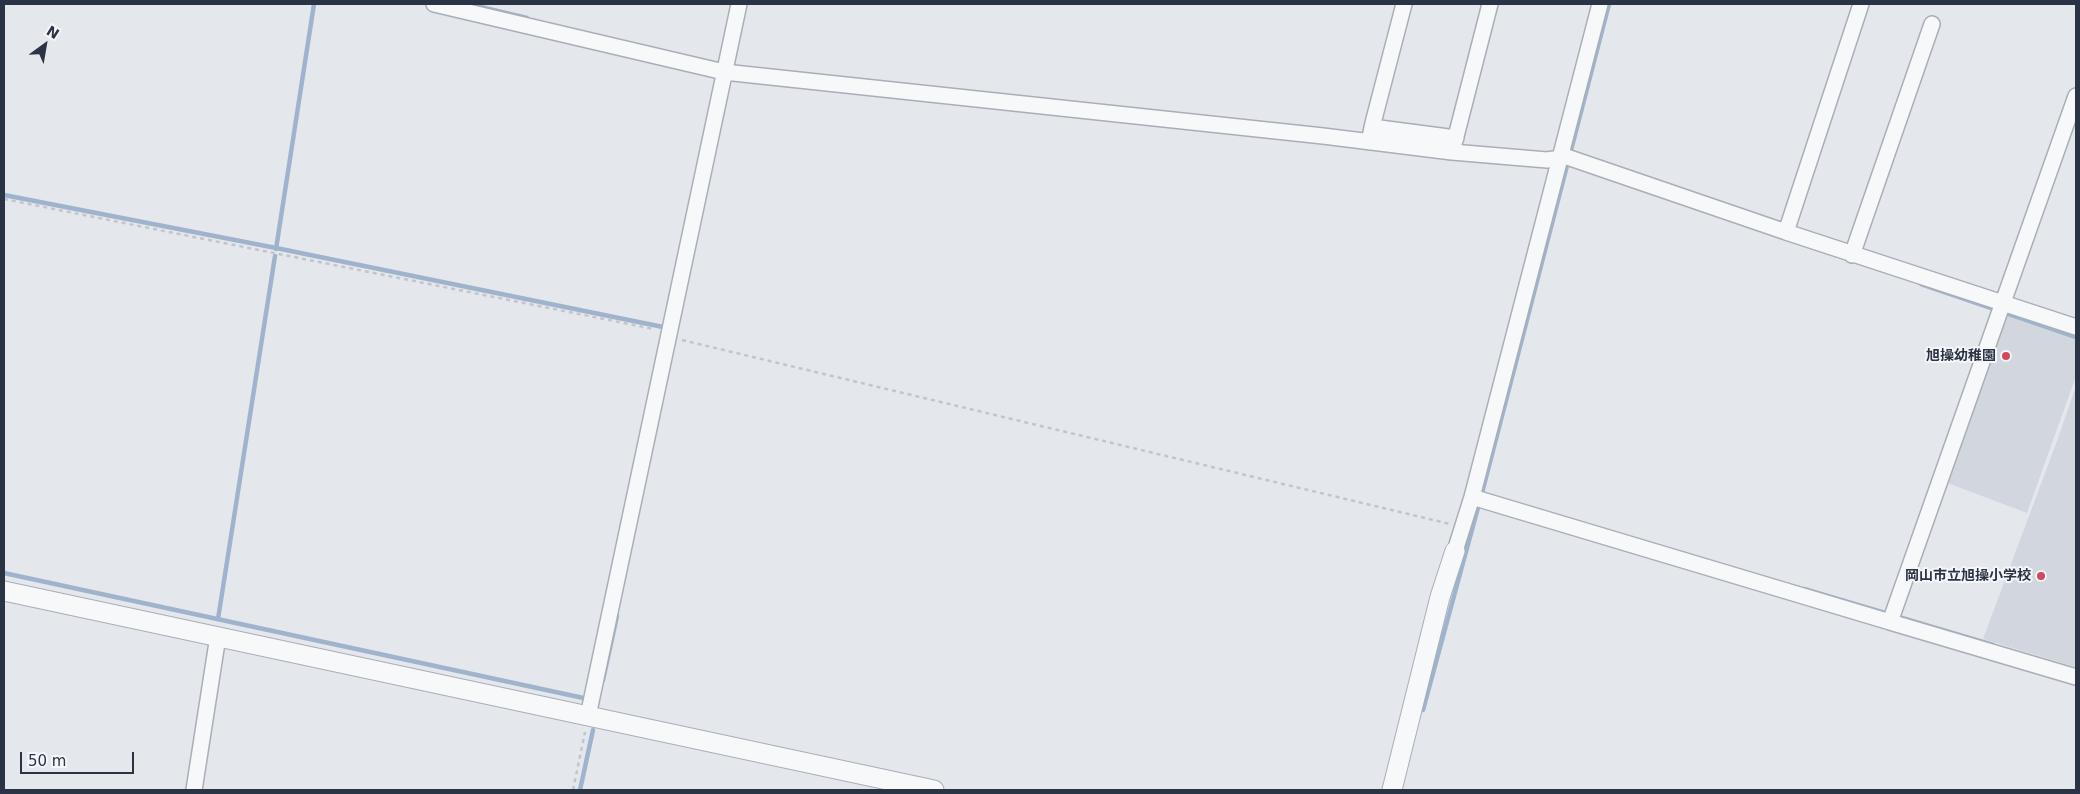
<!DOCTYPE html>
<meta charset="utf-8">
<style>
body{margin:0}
#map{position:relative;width:2080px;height:794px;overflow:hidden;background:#e4e7ec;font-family:"DejaVu Sans",sans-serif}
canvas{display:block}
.frame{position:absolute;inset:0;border:5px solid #2b3445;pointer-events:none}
.north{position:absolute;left:20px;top:20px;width:50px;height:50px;-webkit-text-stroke:4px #f4f6f9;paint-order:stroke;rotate:32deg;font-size:14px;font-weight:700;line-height:20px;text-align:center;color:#2b3445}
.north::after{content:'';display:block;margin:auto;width:18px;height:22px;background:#2b3445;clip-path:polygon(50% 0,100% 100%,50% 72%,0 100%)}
.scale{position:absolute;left:20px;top:752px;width:114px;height:22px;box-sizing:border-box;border:2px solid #2b3445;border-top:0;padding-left:6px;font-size:15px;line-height:18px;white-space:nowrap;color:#2b3445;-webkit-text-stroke:4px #f4f6f9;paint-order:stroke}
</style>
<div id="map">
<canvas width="2080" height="794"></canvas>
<div class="frame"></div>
<div class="north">N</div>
<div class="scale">50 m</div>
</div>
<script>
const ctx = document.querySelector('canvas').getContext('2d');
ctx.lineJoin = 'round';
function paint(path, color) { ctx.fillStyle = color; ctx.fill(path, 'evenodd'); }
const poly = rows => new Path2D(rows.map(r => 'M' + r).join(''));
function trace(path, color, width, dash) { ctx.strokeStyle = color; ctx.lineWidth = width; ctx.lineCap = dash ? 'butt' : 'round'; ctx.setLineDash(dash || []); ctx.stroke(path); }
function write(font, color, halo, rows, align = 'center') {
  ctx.font = font + ' "DejaVu Sans","Noto Sans JP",sans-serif'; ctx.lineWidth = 4; ctx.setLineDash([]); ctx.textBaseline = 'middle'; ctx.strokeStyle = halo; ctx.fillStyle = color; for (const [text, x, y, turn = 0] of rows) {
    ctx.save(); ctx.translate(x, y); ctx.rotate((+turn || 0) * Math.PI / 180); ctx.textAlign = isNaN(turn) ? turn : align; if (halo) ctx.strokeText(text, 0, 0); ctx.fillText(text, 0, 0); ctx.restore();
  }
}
paint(poly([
 [2008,316,2076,339,2076,376,2027,513,1945,482,2006,318],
 [2076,386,2076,667,1983,639,2057,441]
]), '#d2d6de');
trace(poly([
 [468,4,527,18],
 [4,195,276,248,663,327],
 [276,249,314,4],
 [1921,284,2076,337],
 [4,573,588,699],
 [1804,589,1993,645],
 [218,619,275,256],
 [603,680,617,616],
 [1423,710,1482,493,1609,4],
 [580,790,593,730]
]), '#9fb4cc', 4.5);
const minor = poly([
 [434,4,724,72,1323,136,1452,152,1547,160,1567,157,1786,232,1861,4],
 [2076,96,1890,622,2076,677],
 [1372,127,1456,138],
 [1369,142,1373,123,1404,4],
 [1452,152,1490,4],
 [1786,232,2076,327],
 [1852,255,1932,24],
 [1472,497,1600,4],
 [1455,551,1472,497,1890,622],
 [588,716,739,4],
 [194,790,218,636]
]);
const tertiary = poly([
 [4,591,934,790],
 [1392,790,1440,597,1455,551]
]);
trace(minor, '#a9aeb7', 18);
trace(tertiary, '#a9aeb7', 21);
trace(poly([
 [4,199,654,329],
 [682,340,1450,524],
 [573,790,585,732]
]), '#c2c5cb', 2.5, [4, 4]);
trace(minor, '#f7f8fa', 15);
trace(tertiary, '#f7f8fa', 19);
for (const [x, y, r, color] of [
 [2006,356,5,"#d1495b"],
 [2041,576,5,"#d1495b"]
]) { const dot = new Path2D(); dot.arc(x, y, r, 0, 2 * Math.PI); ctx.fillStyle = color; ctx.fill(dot); trace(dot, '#f4f6f9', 2); }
write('bold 14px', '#2b3445', '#f4f6f9', [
 ["旭操幼稚園",1996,356],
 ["岡山市立旭操小学校",2031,576]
], 'right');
</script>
